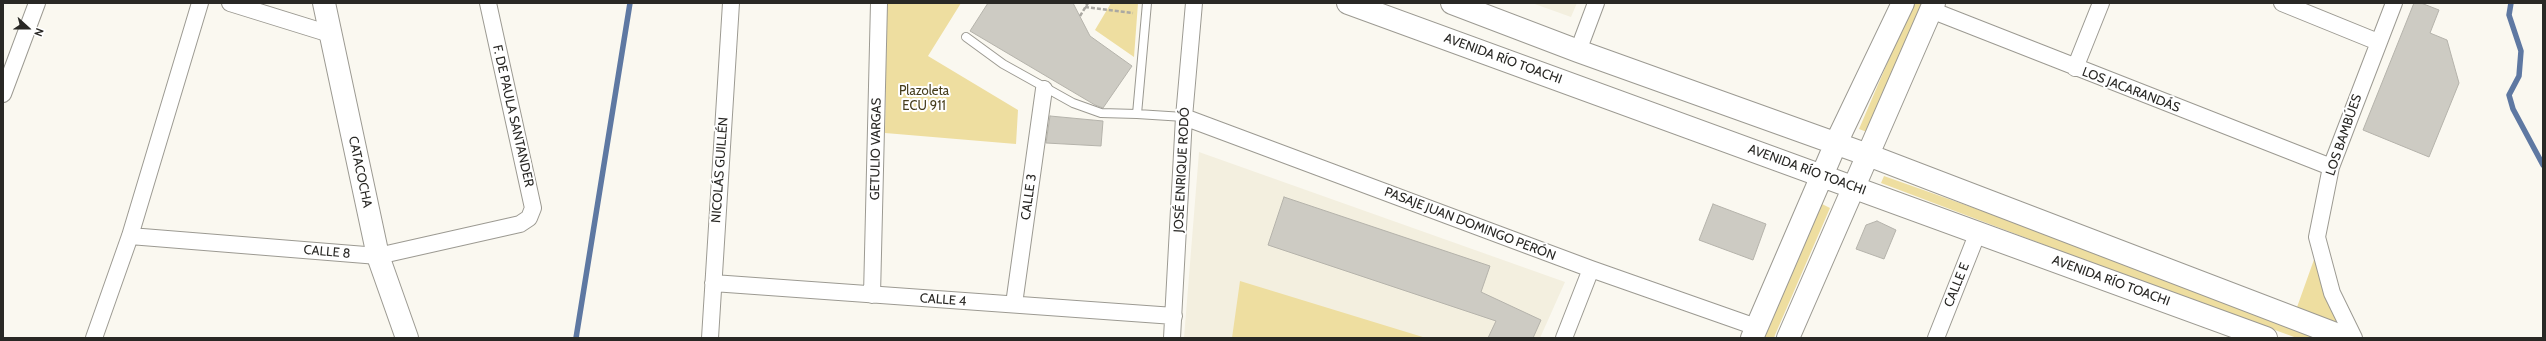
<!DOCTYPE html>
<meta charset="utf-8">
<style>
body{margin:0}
#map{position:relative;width:2546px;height:341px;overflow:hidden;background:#faf8f0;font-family:Cabin,sans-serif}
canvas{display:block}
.frame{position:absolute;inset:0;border:4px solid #292825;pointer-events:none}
.north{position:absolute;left:8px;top:8px;width:40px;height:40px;-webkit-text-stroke:3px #fff;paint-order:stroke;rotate:111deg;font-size:11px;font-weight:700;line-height:16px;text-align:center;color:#292825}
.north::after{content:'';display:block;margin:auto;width:14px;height:18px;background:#292825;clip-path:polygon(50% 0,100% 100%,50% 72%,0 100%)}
</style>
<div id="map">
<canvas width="2546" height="341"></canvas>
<div class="frame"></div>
<div class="north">N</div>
</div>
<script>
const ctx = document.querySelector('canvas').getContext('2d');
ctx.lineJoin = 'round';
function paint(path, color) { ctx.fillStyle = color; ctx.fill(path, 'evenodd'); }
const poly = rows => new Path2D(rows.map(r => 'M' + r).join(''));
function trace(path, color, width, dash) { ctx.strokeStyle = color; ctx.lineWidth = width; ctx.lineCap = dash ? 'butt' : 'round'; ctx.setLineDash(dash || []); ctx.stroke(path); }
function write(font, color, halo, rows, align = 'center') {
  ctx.font = font + ' Cabin,sans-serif'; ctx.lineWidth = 4; ctx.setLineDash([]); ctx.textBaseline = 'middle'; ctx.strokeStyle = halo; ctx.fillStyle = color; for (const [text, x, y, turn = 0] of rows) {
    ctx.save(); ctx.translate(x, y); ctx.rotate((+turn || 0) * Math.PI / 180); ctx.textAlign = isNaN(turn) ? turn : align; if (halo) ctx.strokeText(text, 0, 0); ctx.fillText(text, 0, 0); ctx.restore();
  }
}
paint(poly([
 [1532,3,1577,3,1571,17],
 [1199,152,1565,282,1540,338,1184,338]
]), '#f3efdf');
paint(poly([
 [887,3,961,3,928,56,1018,110,1016,144,885,133],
 [1111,3,1138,3,1134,57,1095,30],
 [1913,3,1922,3,1867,132,1859,129],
 [1884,176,1988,213,2321,338,2297,338,2169,292,1881,183],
 [1822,204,1830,208,1775,335,1774,338,1764,338],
 [2316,254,2342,329,2296,310],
 [1240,281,1426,338,1232,338]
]), '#eedea0');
trace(poly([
 [2511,3,2509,15,2521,51,2519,76,2509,95,2513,109,2543,165],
 [576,338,630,3]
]), '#5e78a2', 5.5);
const building = poly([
 [988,3,1073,3,1090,36,1132,66,1103,108,1095,105,970,31,988,3],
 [2414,3,2421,3,2439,10,2430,33,2447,40,2459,83,2429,157,2363,130,2414,3],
 [1050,116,1103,121,1101,146,1046,143,1050,116],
 [1284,197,1490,266,1481,292,1541,320,1533,338,1488,338,1496,321,1268,245,1284,197],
 [1713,204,1766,224,1753,260,1699,240,1713,204],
 [1877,221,1896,230,1884,259,1856,249,1866,225,1877,221]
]);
paint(building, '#cdcbc3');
trace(building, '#b5b3ab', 1);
const lane = poly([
 [1147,3,1137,114,1184,117],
 [966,37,1003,64,1073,103,1101,113,1137,114]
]);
const street = poly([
 [230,3,330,34],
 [2282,3,2378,42],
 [1931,10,2331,167],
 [1578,51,1596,3],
 [2075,68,2101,3],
 [3,94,37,3],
 [1184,117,1591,269,1756,327],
 [130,236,378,256,520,224,529,218,533,208,488,3],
 [713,283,1174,316],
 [872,295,879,3],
 [1014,304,1044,89],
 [94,338,130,236,200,3],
 [710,338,731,3],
 [1172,338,1184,117,1194,3],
 [1564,338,1591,269],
 [1936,338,1978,232],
 [2354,338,2332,293,2317,237,2331,167,2394,3]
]);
const secondary = poly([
 [324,3,378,256,407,338],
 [1348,3,2266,338],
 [1452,3,1578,51,1868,155,2346,338],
 [1752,338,1836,143,1903,3],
 [1788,338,1934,3]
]);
trace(lane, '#9c9a92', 10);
trace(street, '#9c9a92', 18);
trace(secondary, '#9c9a92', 24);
trace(poly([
 [1085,7,1133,13],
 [1080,16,1088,3]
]), '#aaa8a2', 2.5, [4, 2]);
trace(lane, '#fff', 8);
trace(street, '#fff', 16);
trace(secondary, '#fff', 22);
write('13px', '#292825', '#fff', [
 ["AVENIDA RÍO TOACHI",1503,59,20],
 ["LOS JACARANDÁS",2131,90,21],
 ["F. DE PAULA SANTANDER",513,116,77],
 ["LOS BAMBÚES",2344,135,-71],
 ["GETULIO VARGAS",876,149,-89],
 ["NICOLÁS GUILLÉN",720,170,-86],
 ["JOSÉ ENRIQUE RODÓ",1182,170,-87],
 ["AVENIDA RÍO TOACHI",1807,170,20],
 ["CATACOCHA",360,172,78],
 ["CALLE 3",1029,197,-82],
 ["PASAJE JUAN DOMINGO PERÓN",1470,224,21],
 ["CALLE 8",327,252,5],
 ["AVENIDA RÍO TOACHI",2111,281,20],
 ["CALLE E",1957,285,-68],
 ["CALLE 4",943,300,4]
]);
write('13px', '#463d1c', '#fff', [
 ["Plazoleta",924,91],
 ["ECU 911",924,106]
]);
</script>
